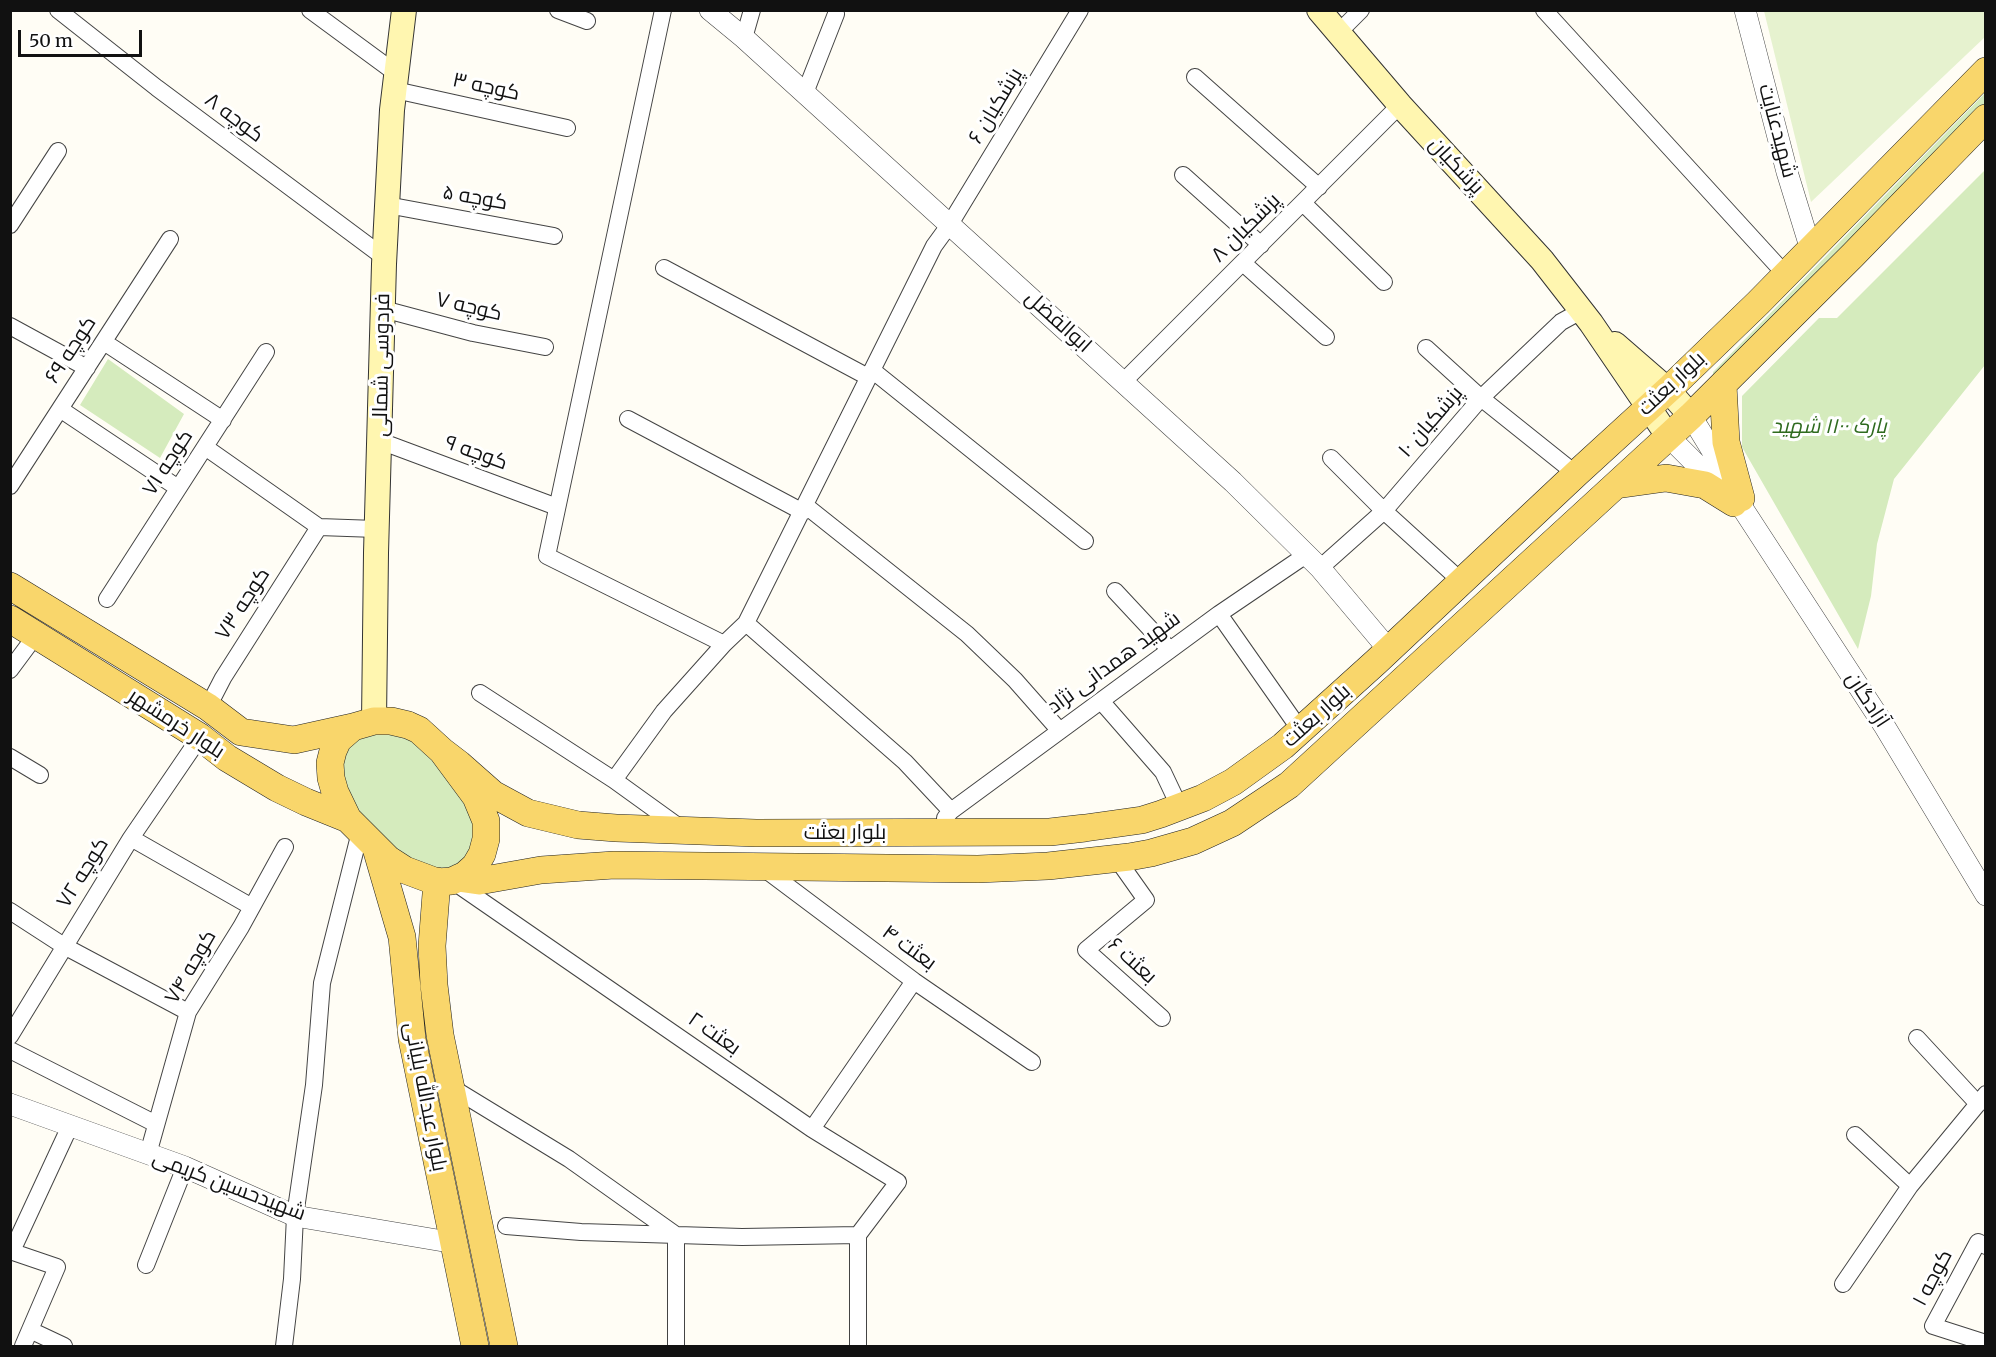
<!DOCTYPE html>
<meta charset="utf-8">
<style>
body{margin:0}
#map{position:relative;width:1996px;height:1357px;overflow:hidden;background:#fffdf5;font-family:Merriweather,serif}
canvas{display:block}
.frame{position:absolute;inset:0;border:12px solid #111;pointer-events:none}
.scale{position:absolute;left:18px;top:30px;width:124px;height:27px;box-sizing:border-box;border:3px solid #111;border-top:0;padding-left:8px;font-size:18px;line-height:21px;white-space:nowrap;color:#111;-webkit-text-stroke:4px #fff;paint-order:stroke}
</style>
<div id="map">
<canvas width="1996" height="1357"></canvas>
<div class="frame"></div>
<div class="scale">50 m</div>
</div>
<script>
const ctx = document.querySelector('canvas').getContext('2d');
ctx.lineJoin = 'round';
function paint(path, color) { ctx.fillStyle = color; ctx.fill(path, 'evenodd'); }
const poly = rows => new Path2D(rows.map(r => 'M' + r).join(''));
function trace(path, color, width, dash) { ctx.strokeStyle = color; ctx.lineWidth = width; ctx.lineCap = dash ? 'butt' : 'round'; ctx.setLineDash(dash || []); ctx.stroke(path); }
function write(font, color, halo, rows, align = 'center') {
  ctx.font = font + ' Merriweather,Cairo,serif'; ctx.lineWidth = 6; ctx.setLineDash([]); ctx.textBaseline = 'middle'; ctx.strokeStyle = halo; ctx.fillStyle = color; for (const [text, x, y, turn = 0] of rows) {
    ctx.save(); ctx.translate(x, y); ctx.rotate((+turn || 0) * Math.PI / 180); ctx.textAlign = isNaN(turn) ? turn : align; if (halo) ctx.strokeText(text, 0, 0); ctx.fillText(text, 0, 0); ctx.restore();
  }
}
paint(poly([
 [1985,93,1985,106,1713,376,1713,372],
 [1985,170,1985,365,1894,479,1877,544,1871,596,1858,649,1742,447,1742,396,1819,318,1837,318],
 [108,359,184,414,160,458,80,405],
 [357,732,412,733,474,812,475,846,456,868,434,870,392,849,370,826,353,804,342,786,343,748]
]), '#d5ebbd');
paint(poly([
 [1764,11,1985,11,1985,37,1811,202]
]), '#e6f2cf');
const minor = poly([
 [58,10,157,88,385,258],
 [310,10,397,74],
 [558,10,587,21],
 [663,10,547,556,724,644],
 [1544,10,1786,275],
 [1338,33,1361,10],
 [744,38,752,10],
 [1195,77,1319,187],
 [395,90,567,128],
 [805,93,836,14],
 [1183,175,1261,245],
 [1303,203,1384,282],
 [387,205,554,236],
 [10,225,58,151],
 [1243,263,1326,337],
 [664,268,868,377],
 [383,309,473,333,545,347],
 [10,326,87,368],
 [104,342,223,420],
 [1426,348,1481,398,1576,474],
 [872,370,1085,541],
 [1123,382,1400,105],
 [60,409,178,488],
 [628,419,803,512],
 [380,441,557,507],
 [205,447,319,527,376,529],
 [1331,458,1384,511,1461,581],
 [10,486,170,239],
 [806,506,967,634,1015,680,1060,731],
 [1320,568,1384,511,1481,398,1561,322,1581,311],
 [1115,591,1170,650],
 [107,599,266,352],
 [1219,614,1301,731],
 [746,623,905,762,951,811,945,818],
 [10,670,36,635],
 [480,693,614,780],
 [1101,701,1163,772,1180,808],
 [208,707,223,678,319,527],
 [10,757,40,775],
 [951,811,1219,614,1306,555],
 [682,829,614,780,664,711,724,644,746,623,934,246,950,224,1080,10],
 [131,838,252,907],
 [1117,859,1146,900,1086,950,1162,1018],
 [762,867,914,981,1032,1062],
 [454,882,812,1129,898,1182,858,1235],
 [10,911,64,946,188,1012],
 [10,1036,131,838,200,737],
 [1917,1038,1978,1104],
 [10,1050,156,1124],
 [451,1087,569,1159,676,1235,676,1346],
 [812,1129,914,981],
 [1855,1135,1910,1186],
 [148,1154,188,1012,241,927,285,847],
 [506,1226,581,1232,742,1237,858,1235],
 [858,1235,858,1346],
 [1986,1246,1978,1242,1933,1326,1986,1343],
 [10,1251,57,1267,23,1346],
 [12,1251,70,1126],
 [146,1265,185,1167],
 [1843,1284,1910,1186,1986,1094],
 [30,1330,64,1346],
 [284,1346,292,1279,295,1216,314,1085,322,983,360,832]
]);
const tertiary = poly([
 [710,10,744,38,1233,482,1320,568,1389,650],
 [1745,10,1787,172,1811,250],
 [1691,416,1741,498,1743,509,1885,727,1986,895],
 [1668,436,1723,491],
 [10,1104,185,1167,295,1216,455,1243]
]);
const secondary = poly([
 [1319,10,1400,105,1542,260,1591,323,1668,436],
 [1615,344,1668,390,1691,416],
 [374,721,376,553,384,264,392,110,404,10]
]);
const primary = poly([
 [1723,385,1726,442,1741,498],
 [1616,485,1666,478,1705,485,1734,503],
 [10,586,208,707,241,732,294,740,353,727],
 [10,619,200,737,227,758,277,788,306,802,348,819],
 [374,721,391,721,408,725,419,730,442,751,476,797,486,821,486,839,482,854,475,866,465,875,452,881,437,882,405,870,388,859,348,819,335,792,331,778,330,763,333,751,338,740,353,727,374,721],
 [442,751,459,764,493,794,528,813,578,825,616,828,756,833,1050,832,1085,828,1142,820,1161,814,1203,798,1233,782,1283,746,1376,662,1576,474,1670,388,1758,303,1986,71],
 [376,848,402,937,412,1039,475,1346],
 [458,878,479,881,541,870,614,865,978,869,1048,866,1129,857,1151,853,1193,841,1232,823,1289,785,1691,416,1853,255,1986,118],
 [437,881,432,946,434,985,440,1035,504,1346]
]);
trace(minor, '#444', 18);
trace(tertiary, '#444', 22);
trace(secondary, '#333', 26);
trace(primary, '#222', 28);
trace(minor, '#fff', 16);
trace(tertiary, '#fff', 21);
trace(secondary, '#fff6b0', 24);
trace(primary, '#f9d66b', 27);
write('21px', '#111', '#fff', [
 ["کوچه ۳",486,87,12],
 ["پزشکیان ۶",996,106,-59],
 ["کوچه ۸",234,118,37],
 ["شهیدعنایت",1777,131,75],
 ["پزشکیان",1456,166,47],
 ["کوچه ۵",475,198,10],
 ["پزشکیان ۸",1246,228,-45],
 ["کوچه ۷",469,307,13],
 ["ابوالفضل",1058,322,42],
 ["کوچه ۶۹",71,350,-57],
 ["فردوسی شمالی",382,365,-89],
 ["بلوار بعثت",1672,384,-43],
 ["پزشکیان ۱۰",1431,422,-49],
 ["کوچه ۹",476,453,20],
 ["کوچه ۷۱",168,463,-57],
 ["کوچه ۷۳",243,604,-57],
 ["شهید همدانی نژاد",1114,663,-36],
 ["آزادگان",1867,700,57],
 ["بلوار بعثت",1317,716,-42],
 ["بلوار خرمشهر",176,724,33],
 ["بلوار بعثت",845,833],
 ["کوچه ۷۲",83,873,-58],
 ["بعثت ۴",909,948,36],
 ["بعثت ۶",1132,961,42],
 ["کوچه ۷۴",191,967,-60],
 ["بعثت ۲",714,1034,35],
 ["بلوار عبدالله بلیانی",425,1097,79],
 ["شهیدحسین کریمی",229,1186,21],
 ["کوچه ۱",1933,1278,-62]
]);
write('italic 21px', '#2f6b1f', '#fff', [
 ["پارک ۱۱۰۰ شهید",1829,427]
]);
</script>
